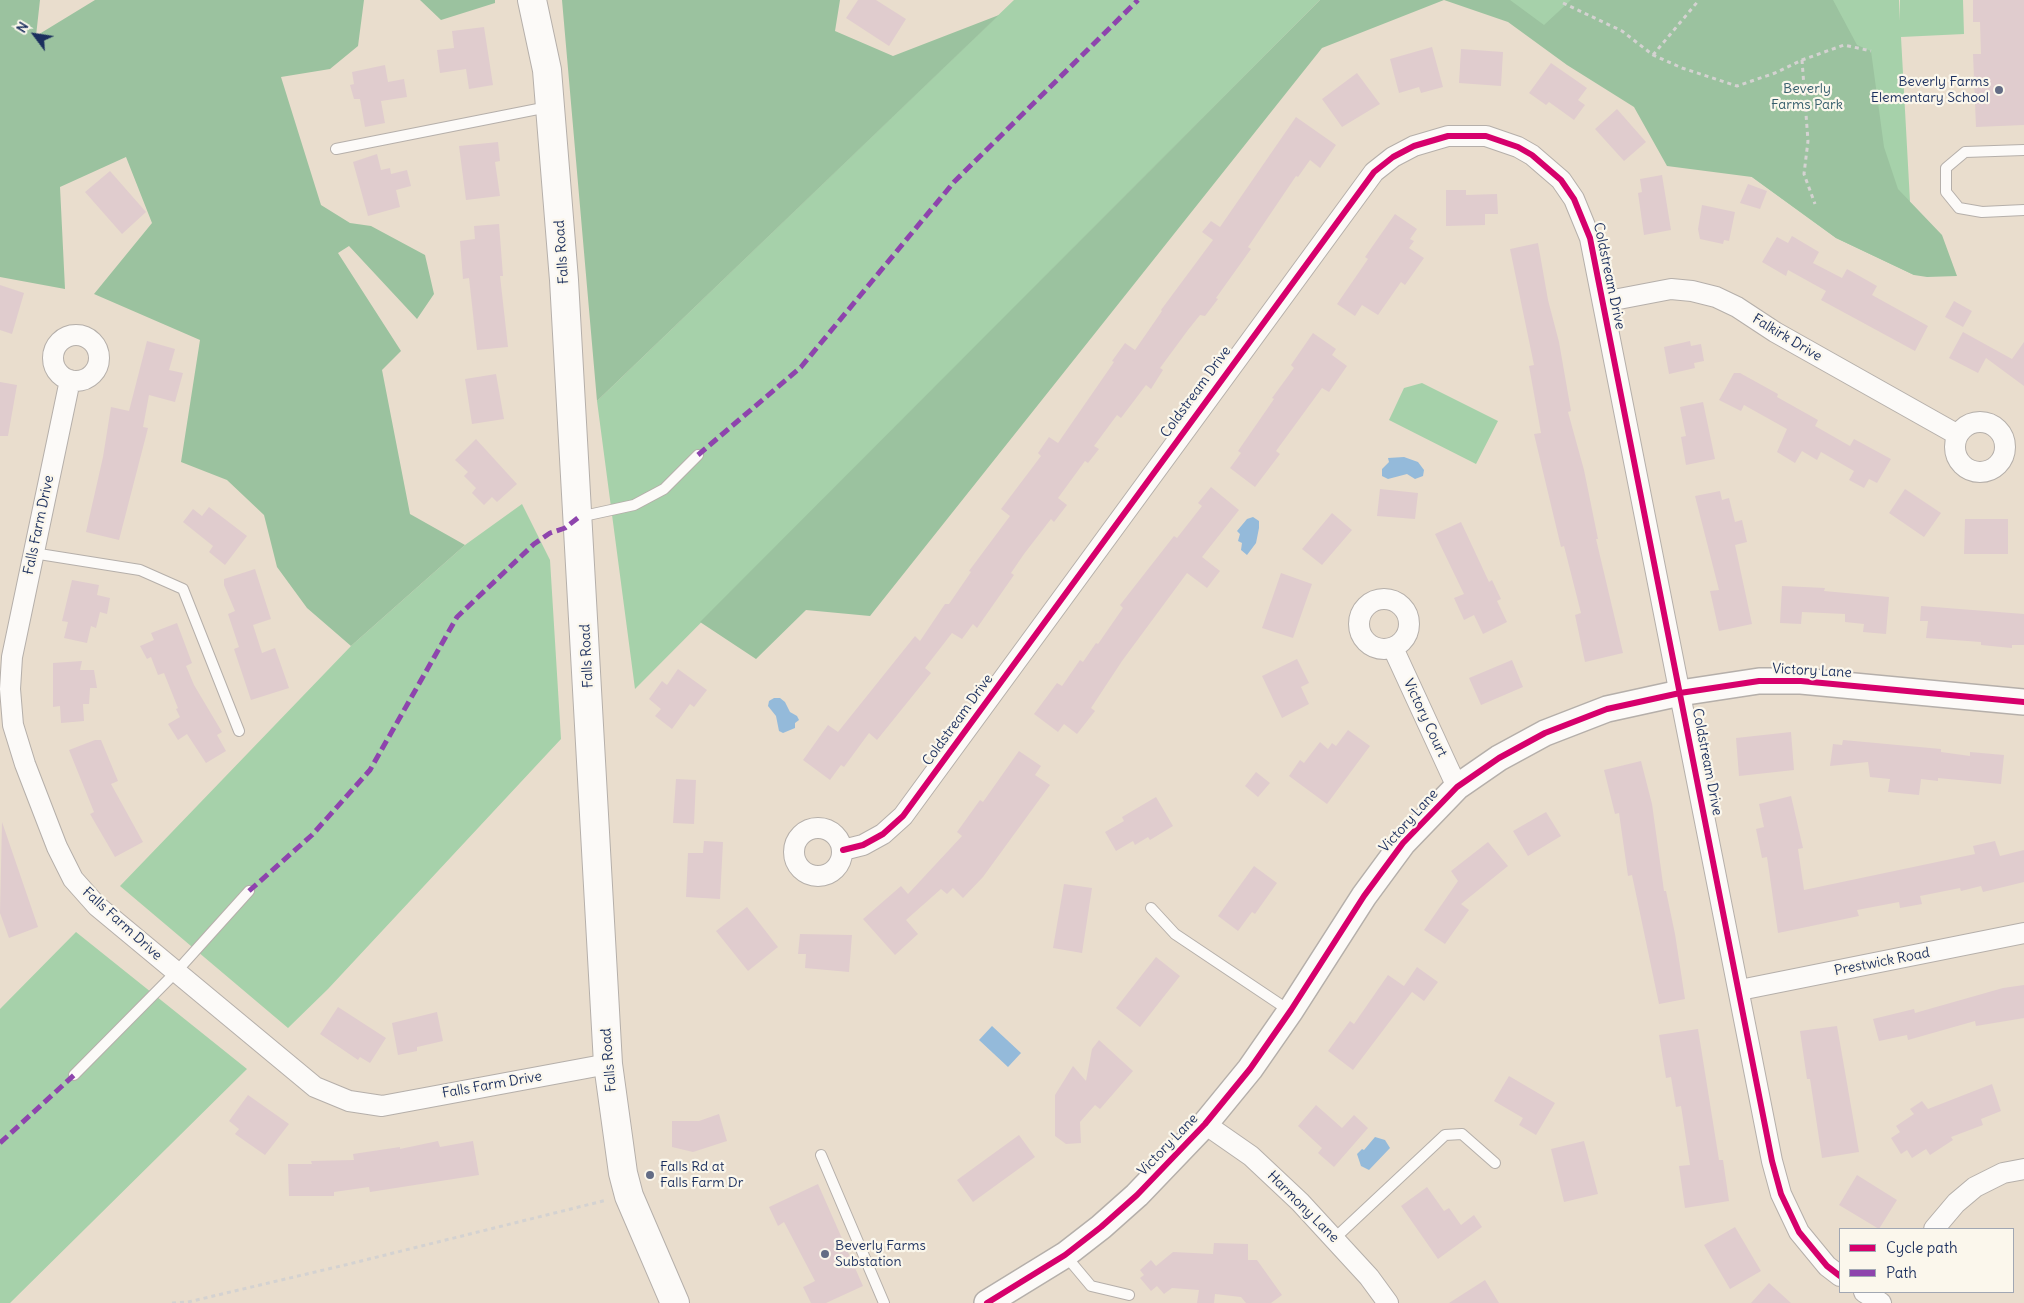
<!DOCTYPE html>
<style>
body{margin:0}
#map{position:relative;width:2024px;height:1303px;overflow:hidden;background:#e9ddcd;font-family:Delius,sans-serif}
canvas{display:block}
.legend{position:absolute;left:1839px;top:1228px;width:175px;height:65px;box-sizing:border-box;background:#fbf7ec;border:1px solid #a1a7b3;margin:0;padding:6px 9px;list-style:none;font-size:15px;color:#1b2f5e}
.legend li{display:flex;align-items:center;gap:10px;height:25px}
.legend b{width:25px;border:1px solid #a1a7b3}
.north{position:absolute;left:10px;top:10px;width:50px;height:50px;-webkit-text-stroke:4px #fbf7ec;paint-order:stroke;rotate:301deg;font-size:14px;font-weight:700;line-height:20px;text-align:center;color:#1b2f5e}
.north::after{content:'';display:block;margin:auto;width:18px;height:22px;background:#1b2f5e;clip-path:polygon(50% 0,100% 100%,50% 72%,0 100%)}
</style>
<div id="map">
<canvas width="2024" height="1303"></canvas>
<ul class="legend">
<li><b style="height:6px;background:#d6006c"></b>Cycle path</li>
<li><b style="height:6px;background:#8e44ad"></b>Path</li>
</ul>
<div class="north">N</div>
</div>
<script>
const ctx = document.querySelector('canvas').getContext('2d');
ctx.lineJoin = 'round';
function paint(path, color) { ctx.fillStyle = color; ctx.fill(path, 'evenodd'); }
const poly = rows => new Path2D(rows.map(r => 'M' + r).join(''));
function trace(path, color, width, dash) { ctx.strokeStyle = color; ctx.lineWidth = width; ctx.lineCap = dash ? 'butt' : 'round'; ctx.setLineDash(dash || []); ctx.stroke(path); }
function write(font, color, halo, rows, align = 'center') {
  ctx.font = font + ' Delius,sans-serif'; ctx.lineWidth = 4.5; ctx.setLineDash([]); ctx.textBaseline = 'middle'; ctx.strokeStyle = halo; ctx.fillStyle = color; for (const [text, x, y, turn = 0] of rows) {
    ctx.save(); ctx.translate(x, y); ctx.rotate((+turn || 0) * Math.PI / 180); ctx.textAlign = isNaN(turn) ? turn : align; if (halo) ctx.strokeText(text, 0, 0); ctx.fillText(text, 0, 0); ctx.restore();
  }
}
paint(poly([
 [1014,0,1320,0,635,689,597,401],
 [1508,0,1899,0,1900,21,1900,0,1963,0,1964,34,1901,37,1914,275,1836,238],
 [1422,383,1498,421,1476,464,1389,420,1404,388],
 [522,504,550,560,561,739,328,989,288,1028,120,886,351,646,465,545],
 [76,932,247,1069,10,1303,0,1303,0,1009]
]), '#a6d1aa');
paint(poly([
 [0,0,40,0,36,36,95,0,364,0,358,46,330,69,281,77,321,205,350,223,371,226,425,255,434,294,417,319,349,246,338,253,401,351,382,370,410,514,465,545,351,646,307,608,277,567,264,515,227,480,181,462,200,340,94,294,152,223,126,157,60,187,65,289,0,277],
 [420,0,495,0,495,3,441,20],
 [562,0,840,0,835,31,893,56,999,15,597,401],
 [1320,0,1510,0,1544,25,1571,0,1833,0,1857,45,1871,51,1884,147,1898,189,1942,235,1957,276,1927,277,1914,275,1836,238,1752,177,1667,166,1634,107,1567,65,1508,22,1444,0,1322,48,870,616,806,610,756,659,700,622]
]), '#9bc29f');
paint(poly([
 [1404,457,1418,462,1424,470,1423,476,1415,479,1407,474,1388,479,1382,476,1382,469,1389,462,1388,458],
 [1253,517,1259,521,1259,528,1256,543,1247,555,1241,550,1242,543,1238,541,1240,534,1237,531,1247,519],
 [774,698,780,698,785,702,790,712,797,716,799,720,795,723,795,728,783,733,779,731,776,716,768,706,769,701],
 [992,1026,1021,1053,1008,1067,979,1040],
 [1375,1137,1385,1140,1390,1148,1369,1170,1361,1166,1357,1154,1362,1149,1364,1150]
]), '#94bada');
paint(poly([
 [858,0,876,0,906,19,889,46,846,18],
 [1973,0,2024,0,2024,125,1976,127,1973,54,1981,54,1980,22,1973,22],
 [484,27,493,85,469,89,466,69,440,73,437,50,454,48,452,31],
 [1432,47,1443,87,1421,93,1419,87,1399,93,1390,59],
 [1461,49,1503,52,1501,86,1459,83],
 [1551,63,1587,88,1578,100,1585,105,1574,120,1549,102,1546,105,1529,93],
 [385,65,388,82,404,79,407,97,381,101,385,123,365,127,360,99,354,99,350,85,354,84,352,72],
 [1357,73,1380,104,1342,127,1322,99],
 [1617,109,1646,142,1624,161,1595,129],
 [1296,117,1336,145,1320,168,1310,160,1298,177,1296,176,1248,247,1251,249,1216,298,1218,299,1205,316,1200,315,1188,330,1160,368,1163,370,1151,389,1146,385,1121,418,1117,415,1094,446,1099,449,1088,463,1085,461,1058,498,1067,505,1054,522,1051,519,1024,554,1011,573,1014,575,977,628,973,624,962,639,952,633,925,668,931,673,877,740,869,733,844,767,841,765,830,780,803,760,828,725,838,732,915,636,920,641,945,604,949,604,971,572,969,571,1010,516,1001,509,1041,456,1038,453,1049,437,1058,443,1114,362,1112,361,1125,343,1135,350,1162,311,1161,310,1213,240,1202,232,1211,221,1220,227],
 [498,142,500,161,495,162,500,196,466,200,459,146],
 [377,154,381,170,390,168,391,174,407,170,411,186,396,190,400,207,368,216,353,162],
 [110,171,146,212,122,234,85,192],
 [1662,175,1671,230,1644,235,1638,193,1642,192,1640,179],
 [1748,184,1767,191,1760,209,1740,203],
 [1446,190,1466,190,1466,195,1497,194,1498,214,1485,214,1485,225,1446,226],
 [1702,205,1735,212,1729,241,1724,240,1723,244,1700,239,1698,229],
 [1395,214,1417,229,1410,239,1414,241,1409,248,1424,258,1405,285,1401,282,1378,315,1362,305,1355,316,1337,304,1368,259,1365,257],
 [499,224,503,276,500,276,508,347,477,350,469,278,463,279,460,241,475,239,474,226],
 [1792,236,1819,252,1813,263,1842,278,1847,269,1877,286,1872,295,1928,326,1915,351,1821,300,1826,291,1788,270,1786,276,1762,262,1777,237,1788,243],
 [1538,243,1548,300,1559,342,1571,411,1568,412,1584,470,1598,539,1596,539,1623,653,1585,662,1575,615,1581,613,1564,546,1561,547,1534,434,1541,433,1529,366,1534,365,1510,249],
 [0,285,24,293,12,334,0,330],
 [1954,301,1972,311,1963,327,1945,317],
 [1963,332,2012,359,2024,342,2024,386,1986,358,1978,373,1949,358],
 [1313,333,1336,349,1332,355,1347,366,1329,392,1322,388,1276,451,1280,454,1255,487,1230,468,1241,453,1238,451,1274,399,1272,398,1294,368,1291,365],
 [147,341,175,349,169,370,183,373,175,402,149,395,143,427,148,428,119,540,86,532,103,457,111,407,129,411],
 [1690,341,1691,346,1701,344,1704,361,1694,363,1695,368,1669,374,1664,347],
 [1734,373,1740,373,1778,394,1777,397,1818,420,1815,426,1850,446,1854,439,1891,459,1877,483,1869,479,1864,488,1849,480,1854,471,1821,452,1817,460,1802,451,1795,463,1777,452,1787,429,1744,405,1741,411,1719,400],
 [496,374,504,419,472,424,465,379],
 [0,382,17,385,8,436,0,436],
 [1703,402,1715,459,1686,465,1681,437,1686,436,1680,407],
 [476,439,517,484,497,502,492,497,484,505,472,493,476,488,464,476,468,472,455,460],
 [1211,487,1239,510,1202,557,1220,571,1207,588,1187,573,1122,661,1091,708,1095,711,1077,734,1064,724,1058,732,1034,714,1057,683,1062,686,1080,660,1083,662,1096,643,1098,644,1123,608,1120,605,1174,536,1177,538,1202,506,1198,503],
 [1380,489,1418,493,1415,519,1377,516],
 [1905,489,1941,513,1924,537,1889,513],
 [1720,491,1722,500,1729,498,1735,522,1742,520,1747,542,1735,545,1752,624,1719,631,1710,591,1719,590,1695,496],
 [209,507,247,536,225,565,209,552,213,546,183,522,193,509,202,516],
 [1332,513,1352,530,1322,565,1302,549],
 [1965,519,2008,519,2008,554,1964,554],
 [1461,522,1489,582,1492,580,1501,599,1497,601,1507,622,1483,634,1474,615,1464,620,1454,598,1464,594,1435,534],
 [255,569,271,619,253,625,262,653,275,648,289,688,251,700,234,649,239,647,228,614,235,611,224,585,224,579],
 [1281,573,1312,584,1293,638,1262,628],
 [72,580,99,585,97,595,110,598,107,614,100,612,96,628,91,626,87,643,64,638,68,622,62,621],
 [1782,586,1825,588,1824,591,1889,597,1886,634,1863,632,1864,624,1845,622,1845,614,1802,612,1801,624,1780,623],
 [1921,606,2024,614,2024,645,2012,645,2012,648,1981,645,1981,642,1926,638,1928,621,1920,621],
 [177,623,192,663,186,666,194,685,222,732,217,735,226,751,206,763,187,734,178,740,168,724,180,717,176,709,178,708,164,673,158,675,151,657,147,659,140,646,154,640,151,633],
 [1297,659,1309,683,1301,687,1309,704,1282,718,1262,676],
 [1512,660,1523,687,1481,705,1469,678],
 [82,661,80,670,94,670,97,688,90,688,89,704,83,704,84,721,61,723,60,706,53,707,53,663],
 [678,669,707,690,694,707,690,704,672,729,655,716,661,709,649,699,662,681,667,685],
 [1348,730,1370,746,1327,804,1289,776,1300,760,1304,763,1320,742,1328,749,1332,743,1336,746],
 [1791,732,1794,770,1739,776,1736,738],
 [95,740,101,740,118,781,111,784,143,842,115,857,90,814,94,812,69,750],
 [1843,740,1941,749,1941,752,1970,756,1970,752,2004,755,2001,784,1938,778,1938,781,1921,779,1919,795,1888,792,1890,779,1870,777,1868,762,1830,766,1833,744,1842,745],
 [1019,751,1041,766,1035,775,1050,785,983,877,963,898,953,888,947,894,941,889,906,920,918,934,895,955,863,919,901,886,908,894,962,836,957,832,980,800,983,802],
 [1641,761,1652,804,1664,891,1666,891,1675,934,1685,999,1659,1004,1632,875,1628,876,1619,813,1615,814,1604,770],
 [1256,772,1270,783,1258,797,1245,786],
 [676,779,696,780,694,824,673,823],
 [1791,796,1803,848,1798,849,1804,890,1975,854,1973,846,1995,841,2000,856,2024,850,2024,882,1983,892,1981,886,1961,891,1960,888,1920,896,1922,904,1900,908,1899,902,1857,910,1859,916,1778,933,1767,857,1762,858,1756,829,1764,827,1759,804],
 [1156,797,1173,826,1150,840,1148,837,1135,845,1133,841,1116,851,1105,832,1124,821,1122,817],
 [1546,812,1561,836,1528,856,1513,831],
 [2,822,38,927,9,938,0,913],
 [704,841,723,842,720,899,686,897,688,853,703,853],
 [1488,842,1508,866,1461,904,1469,910,1445,944,1424,930,1458,881,1451,871],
 [1254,866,1277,883,1255,914,1252,912,1238,931,1218,916],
 [1064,884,1092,888,1082,953,1053,948],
 [747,907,778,947,748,971,716,931],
 [800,934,852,935,849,972,805,968,806,954,798,954],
 [1156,957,1180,976,1140,1027,1116,1008],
 [1417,967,1438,982,1424,1001,1412,992,1353,1070,1328,1051,1350,1021,1354,1024,1388,975,1404,986],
 [2024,985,2024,1018,1976,1026,1975,1021,1908,1040,1907,1035,1879,1041,1873,1019,1914,1009,1915,1013,2003,988],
 [338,1007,386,1038,370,1063,360,1057,358,1060,320,1034],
 [437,1012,443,1041,417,1047,417,1051,398,1055,392,1023],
 [1837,1026,1859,1152,1822,1158,1810,1079,1807,1079,1800,1031],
 [1698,1029,1719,1160,1723,1160,1729,1201,1685,1208,1679,1166,1690,1165,1681,1106,1676,1107,1671,1077,1666,1078,1659,1035],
 [1099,1040,1133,1071,1100,1109,1095,1105,1080,1122,1081,1143,1066,1144,1055,1136,1055,1095,1073,1066,1086,1081,1092,1049],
 [1509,1076,1555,1103,1536,1135,1519,1125,1523,1118,1494,1101],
 [1992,1084,2001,1111,1981,1119,1983,1125,1951,1137,1953,1140,1930,1155,1926,1149,1912,1158,1907,1150,1901,1154,1891,1138,1900,1132,1896,1126,1914,1114,1910,1109,1922,1101,1928,1109],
 [248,1095,289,1124,265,1155,235,1134,239,1129,229,1121],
 [1316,1105,1342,1128,1354,1115,1368,1128,1334,1167,1318,1153,1322,1148,1298,1126],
 [719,1114,727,1141,693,1152,672,1147,672,1121,699,1121],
 [1019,1135,1035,1157,973,1202,957,1180],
 [438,1141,440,1147,473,1141,479,1175,370,1192,369,1187,334,1192,334,1196,289,1196,288,1164,312,1164,311,1161,354,1160,353,1154,400,1147,400,1149],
 [1584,1141,1598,1194,1564,1202,1551,1149],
 [1857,1175,1897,1200,1879,1229,1839,1205],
 [818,1184,863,1286,826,1303,811,1303,803,1287,815,1281,784,1222,778,1226,769,1207],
 [1427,1187,1444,1211,1449,1208,1461,1225,1474,1215,1482,1227,1438,1259,1401,1206],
 [1735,1227,1761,1271,1730,1289,1704,1245],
 [1214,1243,1248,1244,1248,1260,1257,1260,1282,1295,1271,1303,1246,1303,1241,1297,1215,1294,1214,1303,1197,1303,1199,1290,1172,1288,1164,1294,1157,1286,1151,1291,1140,1278,1144,1275,1140,1270,1151,1260,1156,1266,1173,1252,1213,1254],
 [1485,1280,1499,1303,1449,1303],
 [1769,1283,1791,1303,1751,1303]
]), '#e0ccce');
const service = poly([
 [336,149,548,107],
 [2024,150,1965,152,1946,168,1946,192,1959,208,1982,212,2024,210],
 [579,517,634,505,664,489,698,455],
 [33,553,140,570,183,589,239,731],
 [1151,908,1175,934,1290,1011],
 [74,1075,176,972,249,891],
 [821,1155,884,1303],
 [1335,1238,1445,1135,1462,1134,1495,1163],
 [1065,1255,1091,1286,1129,1295]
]);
const minor = poly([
 [1603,302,1671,289,1692,291,1716,297,1737,307,1775,332,1958,435],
 '53 358a23 23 0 1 1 46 0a23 23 0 1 1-46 0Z',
 [70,380,12,657,10,689,13,725,25,764,57,847,73,879,97,906,315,1087,349,1101,382,1106,608,1064],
 '1955 447a25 25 0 1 1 50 0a25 25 0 1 1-50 0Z',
 '1359 624a25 25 0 1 1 50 0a25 25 0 1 1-50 0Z',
 [1393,648,1457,787],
 '794 852a24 24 0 1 1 48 0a24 24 0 1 1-48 0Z',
 [843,850,863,845,883,834,903,816,1374,172,1393,157,1414,146,1448,136,1486,136,1518,147,1532,155,1561,180,1574,199,1590,238,1772,1161,1781,1194,1799,1232,1827,1266,1840,1276],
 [1740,990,2024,933],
 [1205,1124,1251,1156,1300,1202,1369,1277,1388,1303],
 [1934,1229,1956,1203,1975,1187,2003,1173,2024,1169],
 [1864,1292,1881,1303]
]);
const tertiary = poly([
 [987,1303,1065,1255,1101,1227,1137,1195,1205,1124,1250,1069,1291,1010,1364,896,1403,843,1457,787,1499,758,1545,733,1607,709,1680,693,1759,681,1801,681,2024,702]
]);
const primary = poly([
 [532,0,547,70,564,280,608,1064,623,1173,629,1196,675,1303]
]);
trace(service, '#b5afaa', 12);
trace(minor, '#b5afaa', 22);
trace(tertiary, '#b5afaa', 28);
trace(primary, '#b5afaa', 30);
trace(poly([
 [1563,3,1622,31,1653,55,1682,68,1737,86,1775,73,1802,60,1844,45,1871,51],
 [1653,55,1699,0],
 [1802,60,1808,141,1804,174,1815,204],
 [172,1303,188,1302,345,1265,607,1200]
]), '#d4d2d1', 3, [4, 4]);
trace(service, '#fcfaf8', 10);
trace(minor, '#fcfaf8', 20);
trace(tertiary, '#fcfaf8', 25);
trace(primary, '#fcfaf8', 28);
trace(poly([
 [698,455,801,367,954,182,1138,0],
 [249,891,312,835,370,770,457,617,534,544,550,533,565,528,579,517],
 [0,1143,74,1075]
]), '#8e44ad', 5, [10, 5]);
trace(poly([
 [843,850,863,845,883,834,903,816,1374,172,1393,157,1414,146,1448,136,1486,136,1518,147,1532,155,1561,180,1574,199,1590,238,1772,1161,1781,1194,1799,1232,1827,1266,1840,1276],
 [987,1303,1065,1255,1101,1227,1137,1195,1205,1124,1250,1069,1291,1010,1364,896,1403,843,1457,787,1499,758,1545,733,1607,709,1680,693,1759,681,1801,681,2024,702]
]), '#d6006c', 6);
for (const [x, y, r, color] of [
 [1999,90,5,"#636c85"],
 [650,1175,5,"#636c85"],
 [825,1254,5,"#636c85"]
]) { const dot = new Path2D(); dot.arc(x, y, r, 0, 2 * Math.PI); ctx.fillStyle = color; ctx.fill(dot); trace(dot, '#fbf7ec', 2); }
write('14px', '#1b2f5e', '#fbf7ec', [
 ["Beverly Farms",1989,82,"right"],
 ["Elementary School",1989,98,"right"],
 ["Falls Rd at",660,1167],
 ["Falls Farm Dr",660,1183],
 ["Beverly Farms",835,1246],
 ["Substation",835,1262]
], 'left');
write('14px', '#355d6c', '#fbf7ec', [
 ["Beverly",1807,89],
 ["Farms Park",1807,105]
]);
write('14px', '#1b2f5e', '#fbf7ec', [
 ["Falls Road",562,252,-94],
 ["Coldstream Drive",1609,276,78],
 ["Falkirk Drive",1787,338,31],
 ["Coldstream Drive",1196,392,-54],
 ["Falls Farm Drive",39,525,-78],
 ["Falls Road",587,656,-93],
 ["Victory Lane",1812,671,3],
 ["Victory Court",1425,718,65],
 ["Coldstream Drive",958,720,-54],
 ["Coldstream Drive",1707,762,79],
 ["Victory Lane",1409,821,-48],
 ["Falls Farm Drive",122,924,42],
 ["Prestwick Road",1882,962,-11],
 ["Falls Road",609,1060,-95],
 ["Falls Farm Drive",492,1085,-10],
 ["Victory Lane",1168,1145,-46],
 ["Harmony Lane",1303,1207,45]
]);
</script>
